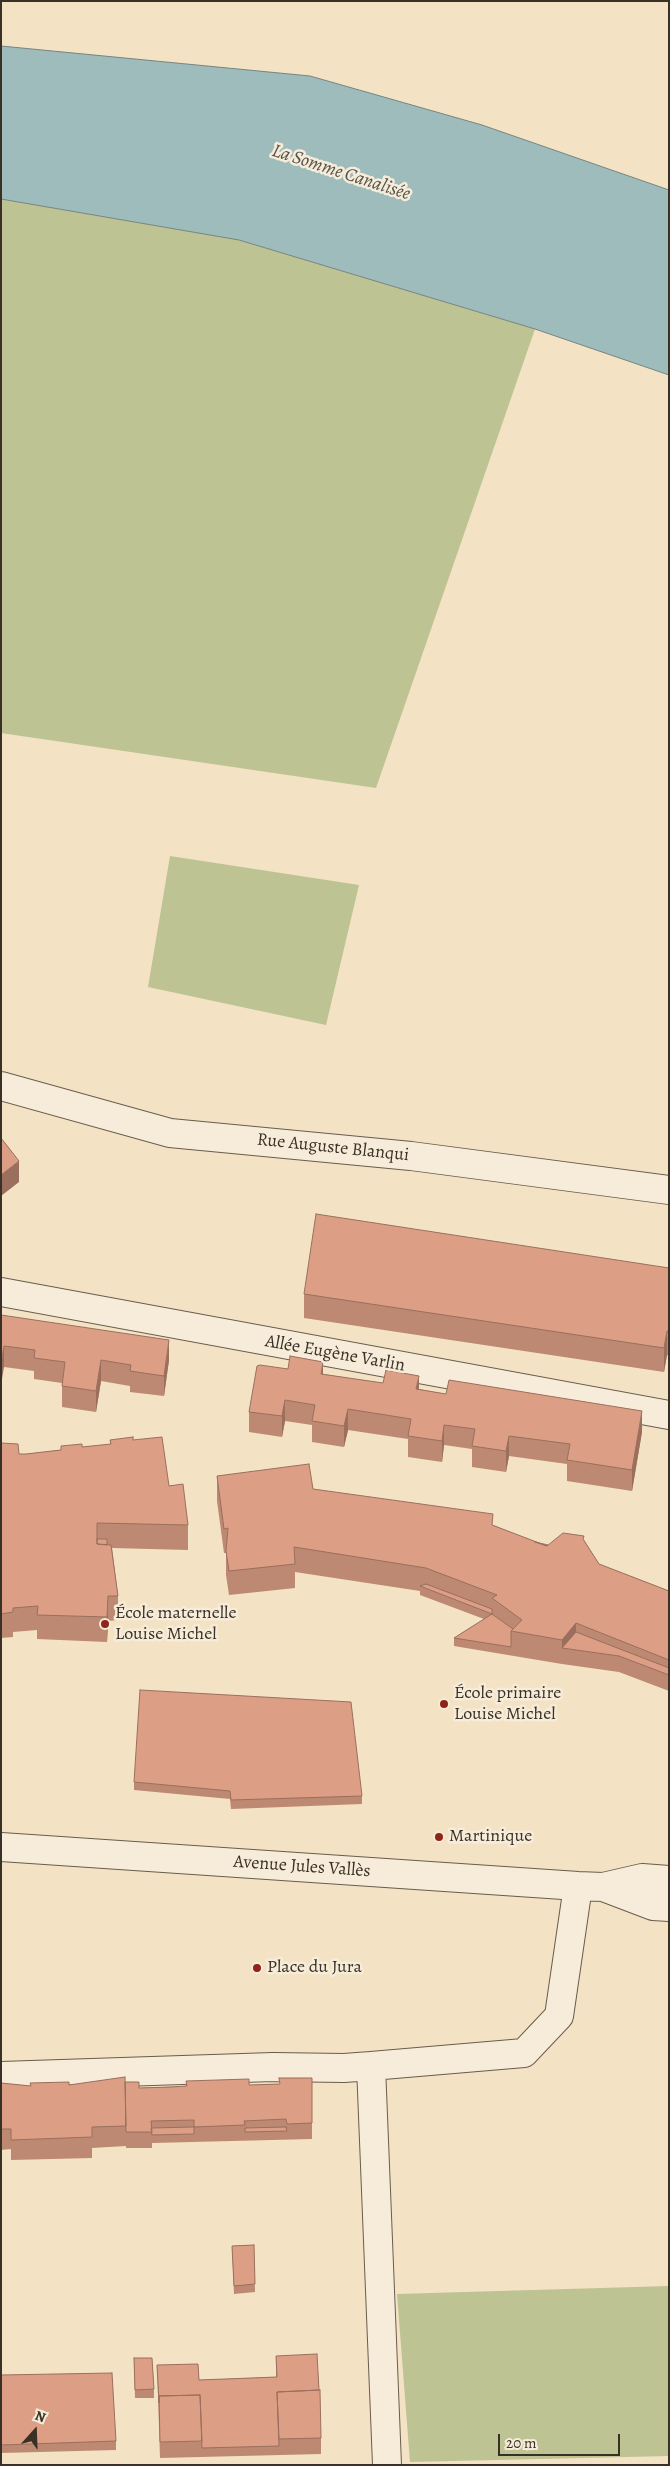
<!DOCTYPE html>
<meta charset="utf-8">
<style>
body{margin:0}
#map{position:relative;width:670px;height:2466px;overflow:hidden;background:#f3e2c4;font-family:Alegreya,serif}
canvas{display:block}
.frame{position:absolute;inset:0;border:2px solid #393125;pointer-events:none}
.north{position:absolute;left:10px;top:2406px;width:50px;height:50px;-webkit-text-stroke:4px #f7ecd9;paint-order:stroke;rotate:20deg;font-size:14px;font-weight:700;line-height:20px;text-align:center;color:#393125}
.north::after{content:'';display:block;margin:auto;width:18px;height:22px;background:#393125;clip-path:polygon(50% 0,100% 100%,50% 72%,0 100%)}
.scale{position:absolute;left:498px;top:2434px;width:122px;height:22px;box-sizing:border-box;border:2px solid #393125;border-top:0;padding-left:6px;font-size:15px;line-height:18px;white-space:nowrap;color:#393125;-webkit-text-stroke:4px #f7ecd9;paint-order:stroke}
</style>
<div id="map">
<canvas width="670" height="2466"></canvas>
<div class="frame"></div>
<div class="north">N</div>
<div class="scale">20 m</div>
</div>
<script>
const ctx = document.querySelector('canvas').getContext('2d');
ctx.lineJoin = 'round';
function paint(path, color) { ctx.fillStyle = color; ctx.fill(path, 'evenodd'); }
const poly = rows => new Path2D(rows.map(r => 'M' + r).join(''));
function trace(path, color, width, dash) { ctx.strokeStyle = color; ctx.lineWidth = width; ctx.lineCap = dash ? 'butt' : 'round'; ctx.setLineDash(dash || []); ctx.stroke(path); }
function write(font, color, halo, rows, align = 'center') {
  ctx.font = font + ' Alegreya,serif'; ctx.lineWidth = 5; ctx.setLineDash([]); ctx.textBaseline = 'middle'; ctx.strokeStyle = halo; ctx.fillStyle = color; for (const [text, x, y, turn = 0] of rows) {
    ctx.save(); ctx.translate(x, y); ctx.rotate((+turn || 0) * Math.PI / 180); ctx.textAlign = isNaN(turn) ? turn : align; if (halo) ctx.strokeText(text, 0, 0); ctx.fillText(text, 0, 0); ctx.restore();
  }
}
paint(poly([
 [1,199,239,240,535,329,376,788,1,733],
 [170,856,359,885,326,1025,148,987],
 [669,2286,669,2456,410,2462,397,2294]
]), '#bdc392');
const water = poly([
 [1,46,310,76,482,125,669,190,669,375,535,329,239,240,1,199,1,46]
]);
paint(water, '#9ebcbc');
trace(water, '#768480', 1);
const minor = poly([
 [1,1086,170,1133,411,1156,669,1190],
 [1,1292,669,1415],
 [1,1847,578,1886,603,1887,642,1878,669,1880],
 [603,1887,653,1906,669,1907],
 [371,2066,524,2053,559,2016,578,1886],
 [1,2076,273,2067,344,2068,371,2066,387,2465]
]);
trace(minor, '#685d4d', 30);
trace(minor, '#f7ecd9', 28);
paint(poly([
 [669,1268,669,1356,667,1355,664,1372,304,1318,304,1294],
 [1,1315,169,1360,164,1396,130,1392,130,1386,101,1381,96,1412,62,1407,62,1383,34,1379,34,1371,4,1367],
 [323,1374,419,1389,642,1432,632,1491,567,1481,567,1464,509,1456,506,1472,472,1467,472,1449,444,1445,442,1462,408,1457,408,1439,348,1430,344,1447,312,1442,312,1425,285,1421,282,1437,249,1432,249,1412],
 [110,1440,133,1440,169,1486,188,1525,188,1550,112,1548,118,1596,118,1620,108,1621,107,1642,37,1639,37,1630,13,1632,13,1637,1,1638,1,1443,19,1454,26,1454,110,1444],
 [217,1476,313,1489,493,1525,535,1542,548,1545,584,1540,599,1564,669,1591,669,1691,619,1672,562,1664,454,1646,454,1638,484,1619,420,1595,420,1591,295,1572,295,1588,229,1595,226,1575,226,1553,224,1553,217,1501],
 [134,1782,362,1796,362,1804,231,1809,230,1799,134,1790],
 [312,2078,312,2139,152,2143,152,2141,152,2148,126,2148,126,2136,126,2146,92,2148,92,2158,11,2160,11,2149,1,2150,1,2083,30,2086,125,2082,139,2088,186,2086,186,2081,249,2085,279,2084],
 [254,2245,255,2292,234,2294,232,2246],
 [276,2356,321,2438,321,2454,160,2458,157,2365,199,2380,276,2377],
 [134,2358,154,2389,154,2398,135,2398],
 [1,2375,116,2441,116,2450,1,2453]
]), '#bd8972');
paint(poly([
 [19,1161,19,1182,1,1196,1,1175],
 [667,1331,667,1355,664,1372,664,1348],
 [169,1340,169,1360,164,1396,164,1376],
 [4,1346,4,1367,1,1385,1,1364],
 [101,1360,101,1381,96,1412,96,1391],
 [323,1362,323,1382,321,1374],
 [419,1376,419,1397,416,1389],
 [285,1400,285,1421,282,1437,282,1416],
 [348,1409,348,1430,344,1447,344,1426],
 [642,1411,642,1432,632,1491,632,1470],
 [444,1425,444,1445,442,1462,442,1441],
 [509,1436,509,1456,506,1472,506,1451],
 [108,1596,108,1621,107,1642,107,1617],
 [576,1623,576,1647,562,1648,562,1640]
]), '#9a6f5d');
const building = poly([
 [1,1138,19,1161,1,1175,1,1138],
 [316,1214,669,1268,669,1331,667,1331,664,1348,304,1294,316,1214],
 [1,1315,169,1340,164,1376,130,1371,131,1365,101,1360,96,1391,62,1386,65,1362,34,1358,35,1350,4,1346,1,1364,1,1315],
 [290,1356,323,1362,321,1374,383,1383,386,1370,419,1376,416,1389,446,1394,449,1380,642,1411,632,1470,567,1460,570,1444,509,1436,506,1451,472,1446,475,1429,444,1425,442,1441,408,1436,411,1419,348,1409,344,1426,312,1421,315,1405,285,1400,282,1416,249,1412,257,1366,260,1365,288,1369,290,1356],
 [133,1437,133,1440,162,1437,169,1486,183,1484,188,1525,97,1523,97,1544,111,1545,118,1596,108,1596,107,1617,37,1615,38,1606,13,1608,13,1612,1,1614,1,1443,18,1444,19,1454,26,1454,61,1450,61,1446,82,1444,82,1447,111,1444,110,1440,133,1437],
 [309,1464,313,1489,493,1514,492,1525,547,1546,563,1533,584,1536,583,1539,599,1564,669,1591,669,1660,576,1623,562,1640,511,1631,522,1620,492,1598,497,1595,426,1568,294,1547,295,1564,229,1571,226,1551,228,1528,224,1529,217,1476,309,1464],
 [97,1539,107,1539,107,1545,97,1544,97,1539],
 [535,1542,548,1545,547,1546,535,1542],
 [426,1584,492,1609,492,1614,420,1586,426,1584],
 [492,1614,513,1629,511,1631,511,1647,454,1638,492,1614],
 [576,1632,669,1668,669,1675,619,1656,562,1648,576,1632],
 [140,1690,351,1702,362,1796,231,1800,230,1791,134,1782,140,1690],
 [125,2077,126,2126,92,2127,92,2137,11,2140,11,2129,1,2129,1,2083,31,2086,30,2083,69,2082,69,2085,125,2077],
 [279,2078,312,2078,312,2123,287,2124,286,2119,244,2121,245,2125,194,2127,194,2120,151,2121,152,2132,126,2132,125,2082,139,2082,139,2088,171,2087,187,2086,186,2081,249,2079,249,2085,280,2084,279,2078],
 [194,2127,194,2134,152,2135,151,2128,194,2127],
 [286,2127,287,2131,245,2132,245,2128,286,2127],
 [254,2245,255,2284,234,2286,232,2246,254,2245],
 [317,2354,319,2390,277,2392,279,2446,202,2448,200,2395,159,2396,159,2403,157,2365,198,2364,199,2380,277,2377,276,2356,317,2354],
 [134,2358,152,2358,154,2389,135,2390,134,2358],
 [112,2373,116,2441,1,2445,1,2375,112,2373],
 [320,2390,321,2438,279,2439,277,2392,320,2390],
 [200,2395,202,2441,160,2442,159,2396,200,2395]
]);
paint(building, '#dc9f85');
trace(building, '#9a6f5d', 1);
for (const [x, y, r, color] of [
 [105,1624,5,"#8f2418"],
 [444,1704,5,"#8f2418"],
 [439,1837,5,"#8f2418"],
 [257,1968,5,"#8f2418"]
]) { const dot = new Path2D(); dot.arc(x, y, r, 0, 2 * Math.PI); ctx.fillStyle = color; ctx.fill(dot); trace(dot, '#f7ecd9', 2); }
write('18px', '#393125', '#f7ecd9', [
 ["Rue Auguste Blanqui",333,1148,6],
 ["Allée Eugène Varlin",335,1354,10],
 ["Avenue Jules Vallès",302,1867,4]
]);
write('18px', '#393125', '#f7ecd9', [
 ["École maternelle",115,1614],
 ["Louise Michel",115,1635],
 ["École primaire",454,1694],
 ["Louise Michel",454,1715],
 ["Martinique",449,1837],
 ["Place du Jura",267,1968]
], 'left');
write('italic 19px', '#52544b', '#f7ecd9', [
 ["La Somme Canalisée",341,173,18]
]);
</script>
